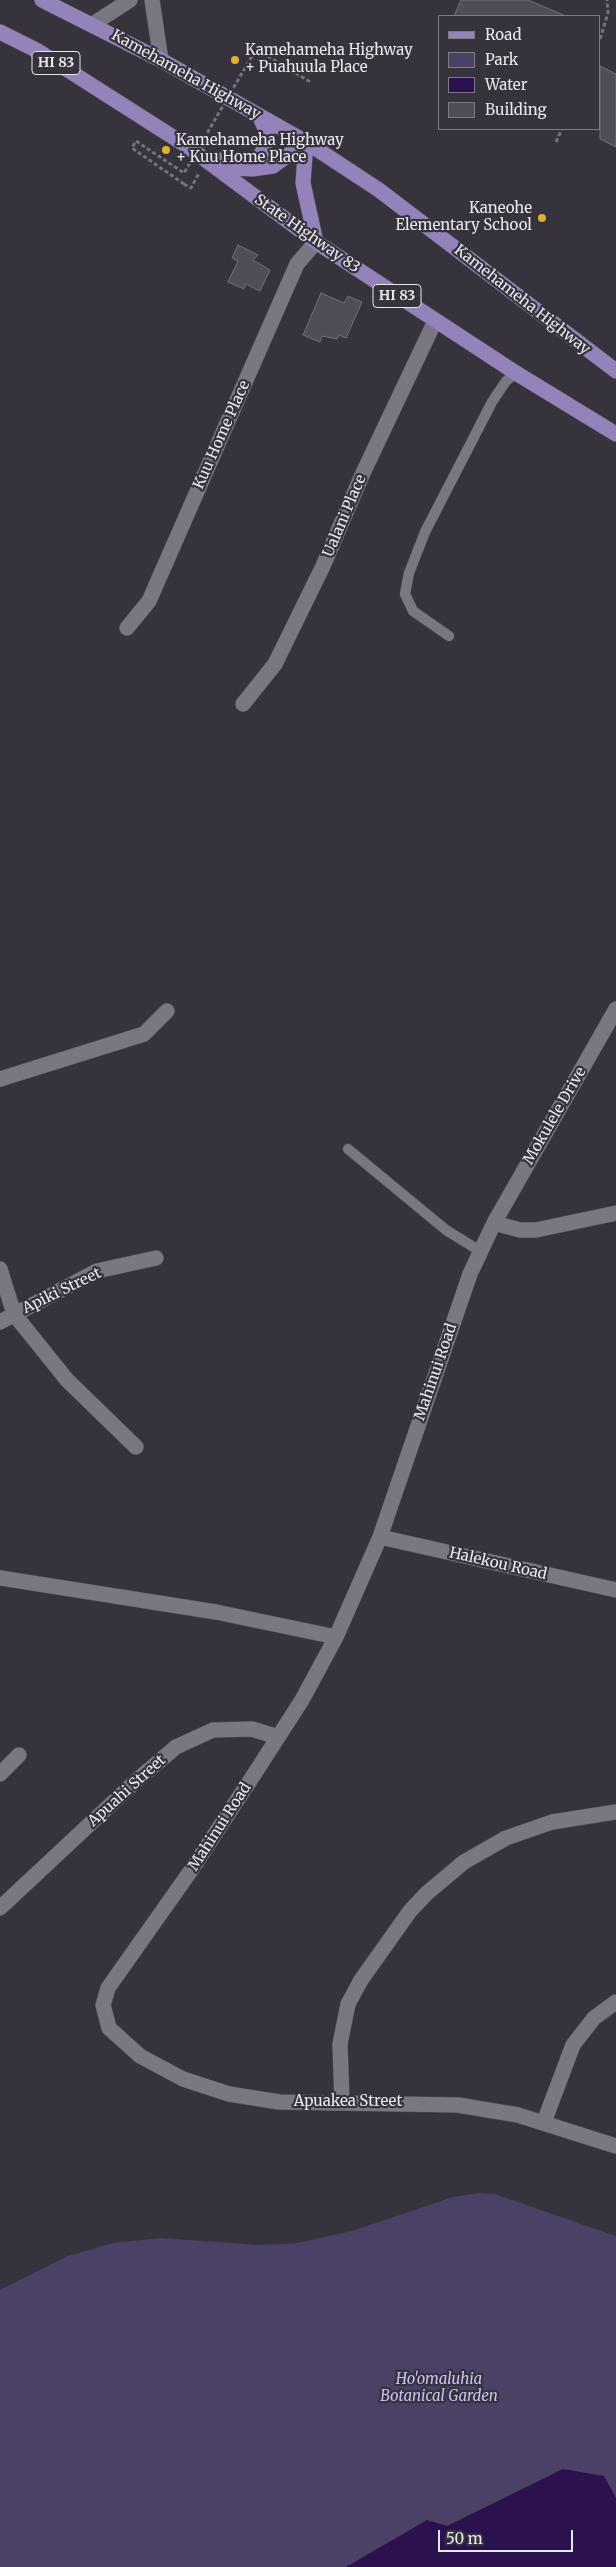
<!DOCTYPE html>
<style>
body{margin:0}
#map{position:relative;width:616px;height:2567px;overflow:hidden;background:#36333d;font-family:Merriweather,serif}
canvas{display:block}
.legend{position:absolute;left:438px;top:15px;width:162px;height:115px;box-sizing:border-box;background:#36333d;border:1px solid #7d7b84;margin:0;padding:6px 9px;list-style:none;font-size:15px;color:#e8e7ee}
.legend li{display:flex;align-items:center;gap:10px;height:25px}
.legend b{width:25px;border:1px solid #7d7b84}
.scale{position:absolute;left:438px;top:2530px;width:135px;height:22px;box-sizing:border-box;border:2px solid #e8e7ee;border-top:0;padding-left:6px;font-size:15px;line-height:18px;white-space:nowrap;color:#e8e7ee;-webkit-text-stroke:4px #36333d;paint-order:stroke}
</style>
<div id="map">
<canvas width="616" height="2567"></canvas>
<ul class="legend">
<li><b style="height:6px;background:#9482bb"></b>Road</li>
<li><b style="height:14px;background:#4b4065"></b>Park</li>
<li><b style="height:14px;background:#2b124f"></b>Water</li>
<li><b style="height:14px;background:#504d58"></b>Building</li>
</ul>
<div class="scale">50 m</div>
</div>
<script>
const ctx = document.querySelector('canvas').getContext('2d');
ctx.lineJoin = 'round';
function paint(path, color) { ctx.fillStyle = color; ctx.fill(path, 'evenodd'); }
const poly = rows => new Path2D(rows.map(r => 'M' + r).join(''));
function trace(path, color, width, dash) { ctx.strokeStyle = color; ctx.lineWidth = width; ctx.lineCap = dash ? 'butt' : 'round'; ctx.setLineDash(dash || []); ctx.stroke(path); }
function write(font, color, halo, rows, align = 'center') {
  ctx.font = font + ' Merriweather,serif'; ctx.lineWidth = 4.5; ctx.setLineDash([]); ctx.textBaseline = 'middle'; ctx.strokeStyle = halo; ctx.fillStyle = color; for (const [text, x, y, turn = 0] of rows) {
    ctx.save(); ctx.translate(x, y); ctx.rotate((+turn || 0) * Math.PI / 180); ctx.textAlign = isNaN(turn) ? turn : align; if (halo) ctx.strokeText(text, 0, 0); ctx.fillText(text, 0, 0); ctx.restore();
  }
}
paint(poly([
 [479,2193,495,2194,616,2236,616,2567,0,2567,0,2290,68,2256,113,2243,160,2238,260,2245,297,2243,352,2231,453,2197]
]), '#4b4065');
paint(poly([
 [563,2469,604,2476,616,2498,616,2567,346,2567,427,2520,447,2526]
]), '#2b124f');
const building = poly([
 [461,0,528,0,566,16,454,16,461,0],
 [600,66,616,74,616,147,600,139,600,66],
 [238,245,258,255,253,260,270,270,260,291,246,284,244,289,228,282,238,261,232,258,238,245],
 [321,293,344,303,348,296,362,302,346,338,339,335,337,339,322,336,320,342,303,335,321,293]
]);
paint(building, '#504d58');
trace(building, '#726f7b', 1);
const service = poly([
 [449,636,413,611,405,594,409,573,425,532,492,402,506,381,516,373],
 [348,1149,446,1230,480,1251]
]);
const minor = poly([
 [152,0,161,60],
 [93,24,130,0],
 [127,628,149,601,297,264,316,242],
 [243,704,275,664,323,566,363,473,435,321],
 [0,1079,144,1034,167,1011],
 [616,1213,536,1230,520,1230,494,1223,470,1274,380,1537,336,1637,302,1700,253,1776,192,1869,108,1988,103,2005,109,2028,140,2056,183,2079,229,2094,279,2102,458,2105,518,2115,616,2146],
 [494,1223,616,1009],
 [0,1269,14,1314,67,1380,136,1447],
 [0,1322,97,1271,156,1258],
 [380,1537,616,1590],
 [0,1578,216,1612,336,1637],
 [0,1774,19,1755],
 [0,1908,137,1780,176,1747,213,1730,252,1729,278,1737],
 [342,2103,340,2044,348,2004,361,1980,410,1911,427,1893,464,1862,506,1838,552,1822,616,1812],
 [544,2122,573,2045,594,2018,616,2002]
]);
const primary = poly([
 [42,0,161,60,306,142,379,190,616,371],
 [0,32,38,51,187,146,316,242,516,373,616,434],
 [306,142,303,183,316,242],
 [216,159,234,168,252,169,273,166,306,142],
 [252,169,264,149,267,133,260,117]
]);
trace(service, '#525059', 11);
trace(minor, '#525059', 16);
trace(primary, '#525059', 16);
trace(poly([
 [600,39,608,13,607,0],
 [556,142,562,129],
 [184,184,191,188,199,173]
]), '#75727b', 3, [4, 2.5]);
trace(service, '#7a7783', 10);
trace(minor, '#7a7783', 15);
trace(primary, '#9482bb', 15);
trace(poly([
 [184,184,132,148,136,141,184,173,256,49,312,83]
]), '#75727b', 3, [4, 2.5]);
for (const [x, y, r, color] of [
 [235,60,5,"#dfb133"],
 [166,150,5,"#dfb133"],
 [542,218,5,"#dfb133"]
]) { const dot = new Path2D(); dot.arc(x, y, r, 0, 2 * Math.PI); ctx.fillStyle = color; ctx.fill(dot); trace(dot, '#36333d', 2); }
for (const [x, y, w] of [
 [56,63,48],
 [397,296,48]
]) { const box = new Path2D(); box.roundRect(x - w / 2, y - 11.5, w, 23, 4); ctx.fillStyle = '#36333d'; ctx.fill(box); trace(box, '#e8e7ee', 1); }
write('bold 14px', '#e8e7ee', null, [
 ["HI 83",56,63],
 ["HI 83",397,296]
]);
write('15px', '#e8e7ee', '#36333d', [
 ["Kamehameha Highway",245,51],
 ["+ Puahuula Place",245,68],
 ["Kamehameha Highway",176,141],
 ["+ Kuu Home Place",176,158],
 ["Kaneohe",532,209,"right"],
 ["Elementary School",532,226,"right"]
], 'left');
write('15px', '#e8e7ee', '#36333d', [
 ["Kamehameha Highway",186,75,29],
 ["State Highway 83",307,234,35],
 ["Kamehameha Highway",522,300,38],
 ["Kuu Home Place",222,435,-66],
 ["Ualani Place",345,516,-67],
 ["Mokulele Drive",555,1116,-60],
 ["Apiki Street",62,1291,-26],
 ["Mahinui Road",436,1372,-71],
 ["Halekou Road",498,1564,13],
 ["Apuahi Street",127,1791,-42],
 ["Mahinui Road",220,1827,-57],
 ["Apuakea Street",348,2102]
]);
write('italic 15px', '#cfbff9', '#36333d', [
 ["Ho'omaluhia",439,2380],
 ["Botanical Garden",439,2397]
]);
</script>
